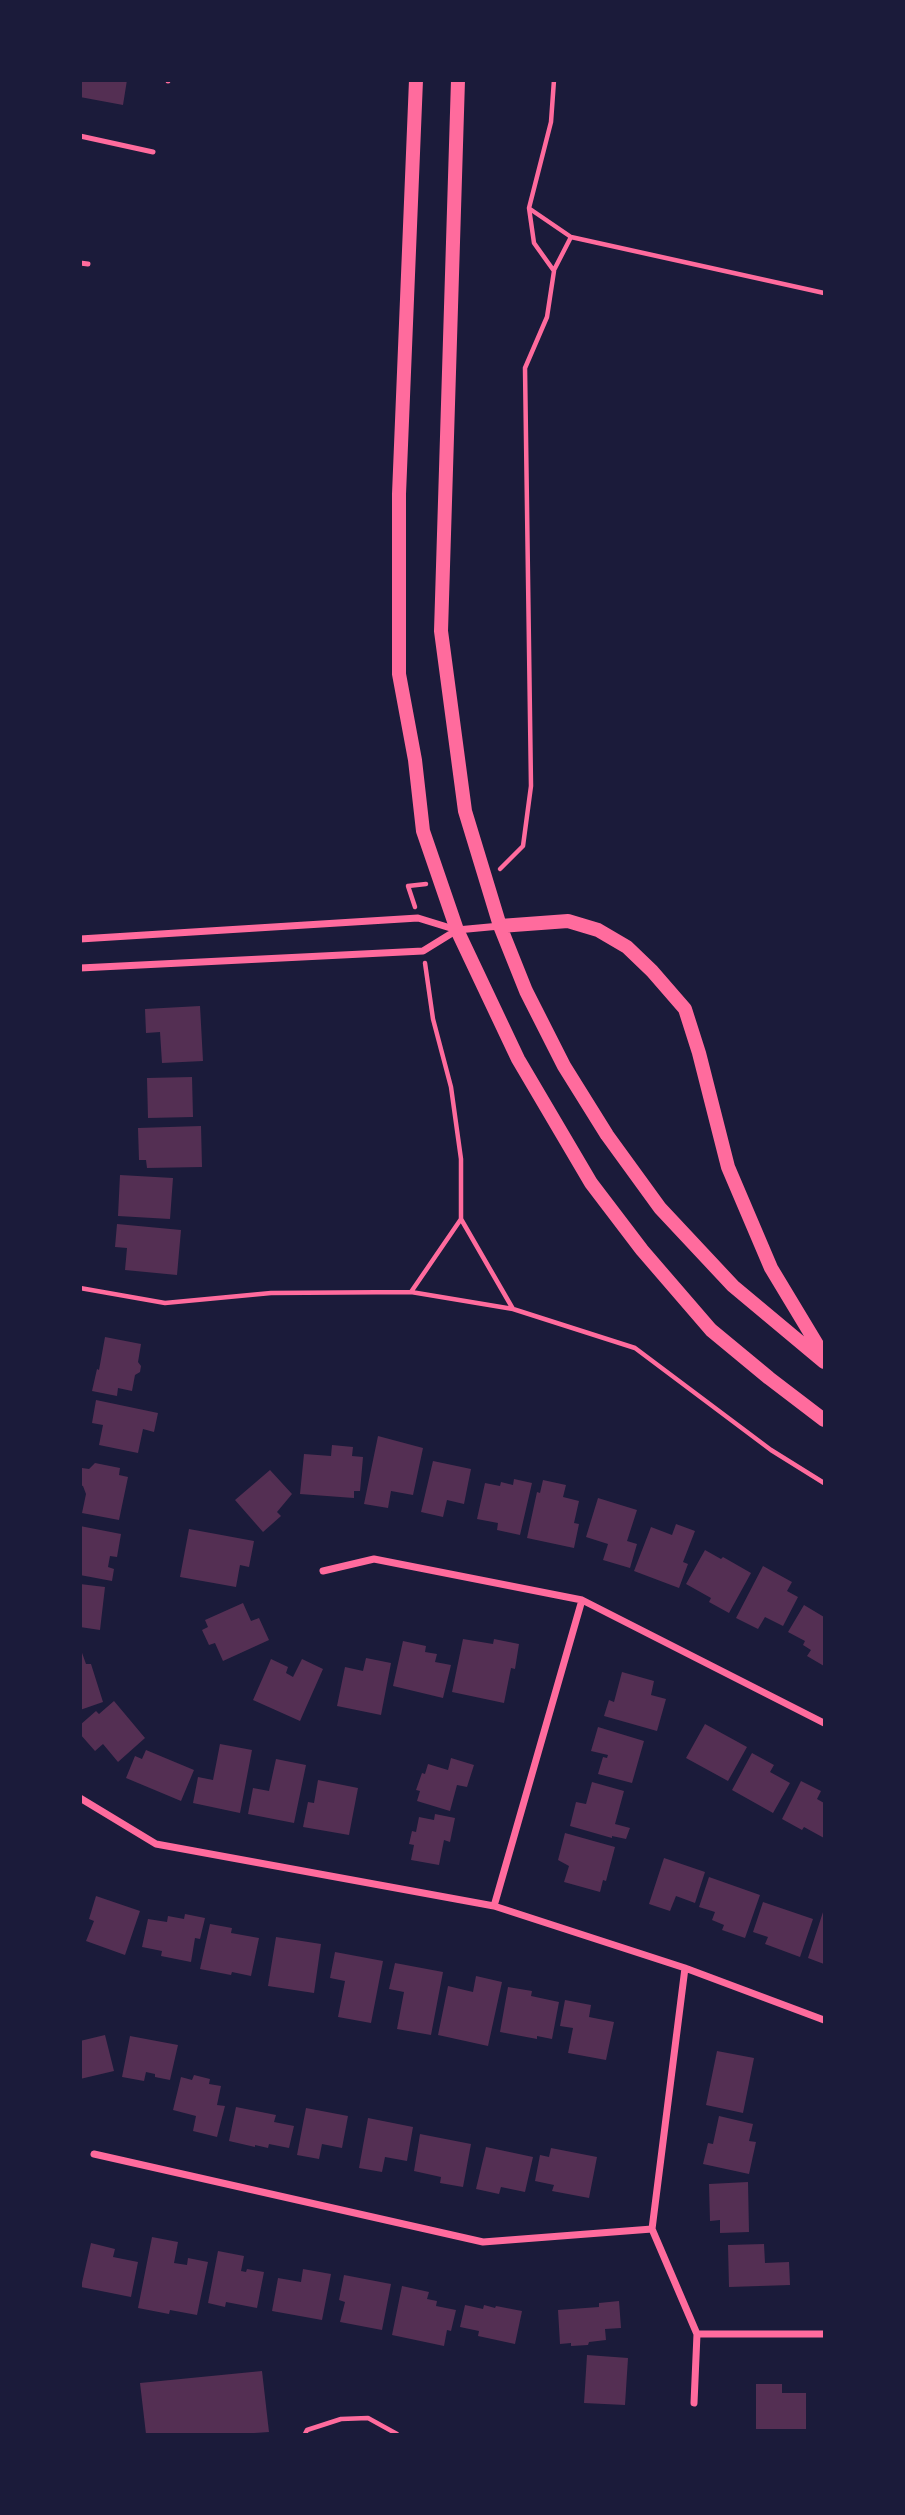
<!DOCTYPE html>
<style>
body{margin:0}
#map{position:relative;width:905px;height:2515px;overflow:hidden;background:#1b1b3a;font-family:Overpass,sans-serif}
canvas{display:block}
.frame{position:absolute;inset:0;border:82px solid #1b1b3a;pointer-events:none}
</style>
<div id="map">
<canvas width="905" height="2515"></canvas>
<div class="frame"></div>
</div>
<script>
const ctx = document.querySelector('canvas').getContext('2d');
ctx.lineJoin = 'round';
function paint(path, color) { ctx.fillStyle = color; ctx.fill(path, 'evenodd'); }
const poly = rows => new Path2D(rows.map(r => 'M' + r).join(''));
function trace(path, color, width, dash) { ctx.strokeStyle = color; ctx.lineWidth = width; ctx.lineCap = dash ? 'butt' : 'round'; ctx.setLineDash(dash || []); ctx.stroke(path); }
paint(poly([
 [80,80,127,80,123,105,80,97],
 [200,1006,203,1061,162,1063,160,1032,146,1033,145,1009],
 [192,1077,193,1117,148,1118,147,1078],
 [201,1126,202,1167,147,1168,146,1160,139,1160,138,1128],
 [120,1175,173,1178,170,1219,118,1216],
 [117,1224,181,1230,177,1275,125,1270,127,1248,115,1247],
 [105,1337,141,1344,138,1362,141,1366,140,1372,135,1375,132,1391,118,1388,117,1396,92,1391,97,1369,99,1370],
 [96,1400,158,1413,154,1432,143,1429,138,1453,99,1445,103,1425,92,1423],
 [378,1436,423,1448,413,1495,391,1491,388,1508,364,1504],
 [332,1445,353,1447,352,1456,363,1457,360,1491,354,1491,354,1498,300,1494,304,1454,331,1456],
 [433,1461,471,1469,464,1504,447,1500,443,1517,421,1512],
 [95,1463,120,1468,119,1475,128,1477,119,1520,82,1513,86,1494,83,1486,80,1485,82,1468,89,1469],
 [270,1470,292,1494,277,1512,281,1516,263,1532,235,1500],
 [514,1479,532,1483,520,1535,497,1530,498,1523,477,1519,485,1483,500,1486,501,1482,513,1485],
 [543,1480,566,1485,563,1497,579,1501,574,1523,579,1524,574,1548,527,1538,537,1492,540,1493],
 [598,1498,637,1510,627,1541,637,1544,630,1568,603,1560,608,1544,586,1537],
 [676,1524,695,1531,683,1562,688,1564,679,1588,634,1571,651,1527,672,1535],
 [80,1526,121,1534,117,1557,110,1556,108,1567,114,1569,112,1581,80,1575],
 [189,1529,254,1541,249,1567,240,1565,236,1587,180,1577],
 [705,1550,721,1559,723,1557,751,1573,729,1613,709,1602,711,1598,686,1584],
 [763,1566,792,1582,787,1591,798,1597,783,1626,765,1617,758,1629,736,1618],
 [80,1584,105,1587,100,1630,80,1627],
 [243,1603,251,1621,259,1618,269,1640,223,1661,215,1643,209,1645,202,1630,208,1627,205,1620],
 [804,1605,824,1617,824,1666,807,1656,811,1650,803,1645,805,1641,788,1632],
 [463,1639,493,1644,494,1639,519,1644,515,1669,511,1668,504,1703,452,1692],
 [403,1641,426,1646,425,1652,437,1654,435,1662,451,1665,443,1698,393,1686],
 [81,1650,86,1664,91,1664,103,1702,80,1710],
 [366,1658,391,1663,381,1715,337,1706,345,1667,363,1671],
 [271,1659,288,1667,286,1673,293,1677,302,1659,323,1669,300,1721,253,1700],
 [622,1672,654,1681,651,1695,666,1699,657,1731,604,1716,609,1700,614,1702],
 [114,1701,145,1738,118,1762,103,1744,95,1751,80,1734,80,1725,96,1711,99,1714],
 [705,1724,747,1747,728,1781,686,1758],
 [598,1727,644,1741,632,1783,598,1774,603,1757,607,1758,608,1755,591,1751],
 [220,1744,252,1750,240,1813,193,1803,198,1777,213,1780],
 [146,1750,194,1770,181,1801,126,1778,135,1756,142,1759],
 [752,1753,774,1765,770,1772,790,1783,773,1813,732,1790],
 [451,1758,474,1765,467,1787,457,1785,450,1811,417,1801,420,1791,416,1790,422,1773,425,1774,428,1764,448,1770],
 [276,1759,306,1765,294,1823,248,1814,253,1788,269,1791],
 [318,1780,358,1788,349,1835,303,1827,308,1802,314,1803],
 [801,1781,821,1791,817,1799,824,1803,824,1838,804,1827,802,1830,782,1819],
 [592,1782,624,1791,615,1824,630,1828,626,1839,612,1836,612,1838,570,1826,576,1802,586,1804],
 [435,1814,455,1818,450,1842,444,1840,439,1865,411,1860,414,1845,409,1844,412,1831,416,1832,419,1817,434,1820],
 [565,1833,615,1847,606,1881,603,1880,600,1892,564,1882,569,1866,558,1860],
 [664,1858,705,1872,695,1903,676,1896,670,1911,649,1904],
 [709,1877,760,1895,745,1938,722,1930,724,1925,712,1920,715,1912,699,1907],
 [96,1896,140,1911,125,1955,86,1941,94,1921,89,1919],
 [763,1902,813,1919,800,1957,765,1944,768,1937,753,1932],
 [824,1909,824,1964,808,1958],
 [185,1914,205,1918,200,1939,195,1938,191,1962,161,1956,162,1951,142,1947,148,1919,167,1922,168,1916,184,1919],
 [210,1924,232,1928,231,1933,259,1938,251,1976,232,1972,231,1975,200,1969],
 [276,1937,321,1944,314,1993,268,1986],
 [335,1952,383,1961,371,2023,338,2017,345,1981,330,1978],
 [395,1963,443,1972,431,2035,397,2029,404,1992,389,1989],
 [476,1976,502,1982,488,2046,438,2035,448,1986,473,1992],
 [508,1987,532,1991,531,1996,559,2002,552,2039,537,2036,537,2039,500,2032],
 [565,2000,591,2005,589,2017,614,2022,606,2060,568,2053,573,2028,560,2026],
 [105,2035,114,2071,80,2079,80,2041],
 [130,2036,178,2045,170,2080,155,2077,155,2074,146,2072,144,2081,122,2077],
 [717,2051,754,2058,743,2113,706,2105],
 [194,2075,210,2079,209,2084,221,2086,217,2105,225,2106,217,2137,193,2131,196,2116,173,2110,181,2077,192,2080],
 [236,2107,276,2115,274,2122,294,2126,289,2148,269,2144,268,2148,255,2145,255,2147,229,2141],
 [306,2108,348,2116,342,2148,322,2144,319,2159,297,2155],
 [719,2116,753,2124,749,2141,756,2142,749,2174,703,2164,708,2143,713,2144],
 [368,2118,413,2127,407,2161,385,2157,382,2172,359,2168],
 [420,2134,471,2144,463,2187,440,2183,441,2177,414,2171],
 [486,2147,533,2157,525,2192,501,2187,499,2194,476,2189],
 [551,2148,597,2157,589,2198,552,2191,554,2185,535,2181,540,2155,549,2157],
 [748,2182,749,2232,720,2233,720,2220,710,2221,709,2184],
 [152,2237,178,2242,174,2263,187,2265,188,2258,208,2262,197,2315,170,2310,169,2314,138,2308],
 [91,2243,115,2249,113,2257,138,2262,131,2297,81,2287],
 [764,2244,765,2263,789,2262,790,2285,729,2287,728,2245],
 [218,2251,244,2256,241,2271,246,2272,247,2269,264,2272,257,2308,226,2302,225,2307,208,2303],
 [303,2269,331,2274,322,2320,272,2311,278,2278,301,2282],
 [344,2275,391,2284,382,2330,340,2322,345,2302,339,2300],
 [402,2286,429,2292,427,2299,437,2301,436,2306,456,2310,451,2331,447,2330,444,2346,392,2335],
 [619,2301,621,2328,605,2329,606,2340,589,2342,588,2345,571,2346,571,2343,560,2344,558,2310,599,2307,599,2303],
 [465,2305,483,2309,484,2305,495,2308,496,2306,522,2311,515,2344,478,2336,479,2331,460,2327],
 [587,2355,628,2358,625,2405,584,2403],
 [262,2371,269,2432,240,2434,146,2434,140,2383],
 [756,2384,782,2384,782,2393,806,2393,806,2429,756,2429]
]), '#542f53');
trace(poly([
 [530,209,571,237,824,293],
 [554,270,571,237],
 [500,869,523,846,531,786,525,368,547,317,554,271,534,243,529,208,551,122,554,80],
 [415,907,408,886,426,884],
 [425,963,433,1019,451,1087,461,1159,461,1219,513,1309],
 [80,1288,165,1303,271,1293,411,1292,513,1309,635,1348,771,1450,824,1483],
 [411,1292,461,1219],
 [305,2434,307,2430,341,2419,368,2418,397,2434]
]), '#ff6b9d', 4.5);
trace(poly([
 [168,81,168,80],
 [80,136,153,152],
 [80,263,88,264]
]), '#ff6b9d', 5);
trace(poly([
 [80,939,418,918,457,930,500,926],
 [80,968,423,951,457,930],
 [323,1571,374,1559,582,1600,824,1723],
 [80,1798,156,1844,494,1906,685,1968,824,2020],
 [494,1906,582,1600],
 [685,1968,652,2229,697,2334,694,2403],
 [94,2154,483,2242,652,2229],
 [697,2334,824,2334]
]), '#ff6b9d', 7);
trace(poly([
 [416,80,399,494,399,674,415,760,423,831,457,930,518,1059,591,1183,642,1250,711,1330,769,1378,824,1420],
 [458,80,441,631,465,811,500,926,526,991,564,1066,607,1135,660,1208,733,1286,824,1362],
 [500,926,568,921,598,930,627,947,652,971,685,1009,699,1053,728,1167,771,1268,824,1356]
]), '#ff6b9d', 14);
</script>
